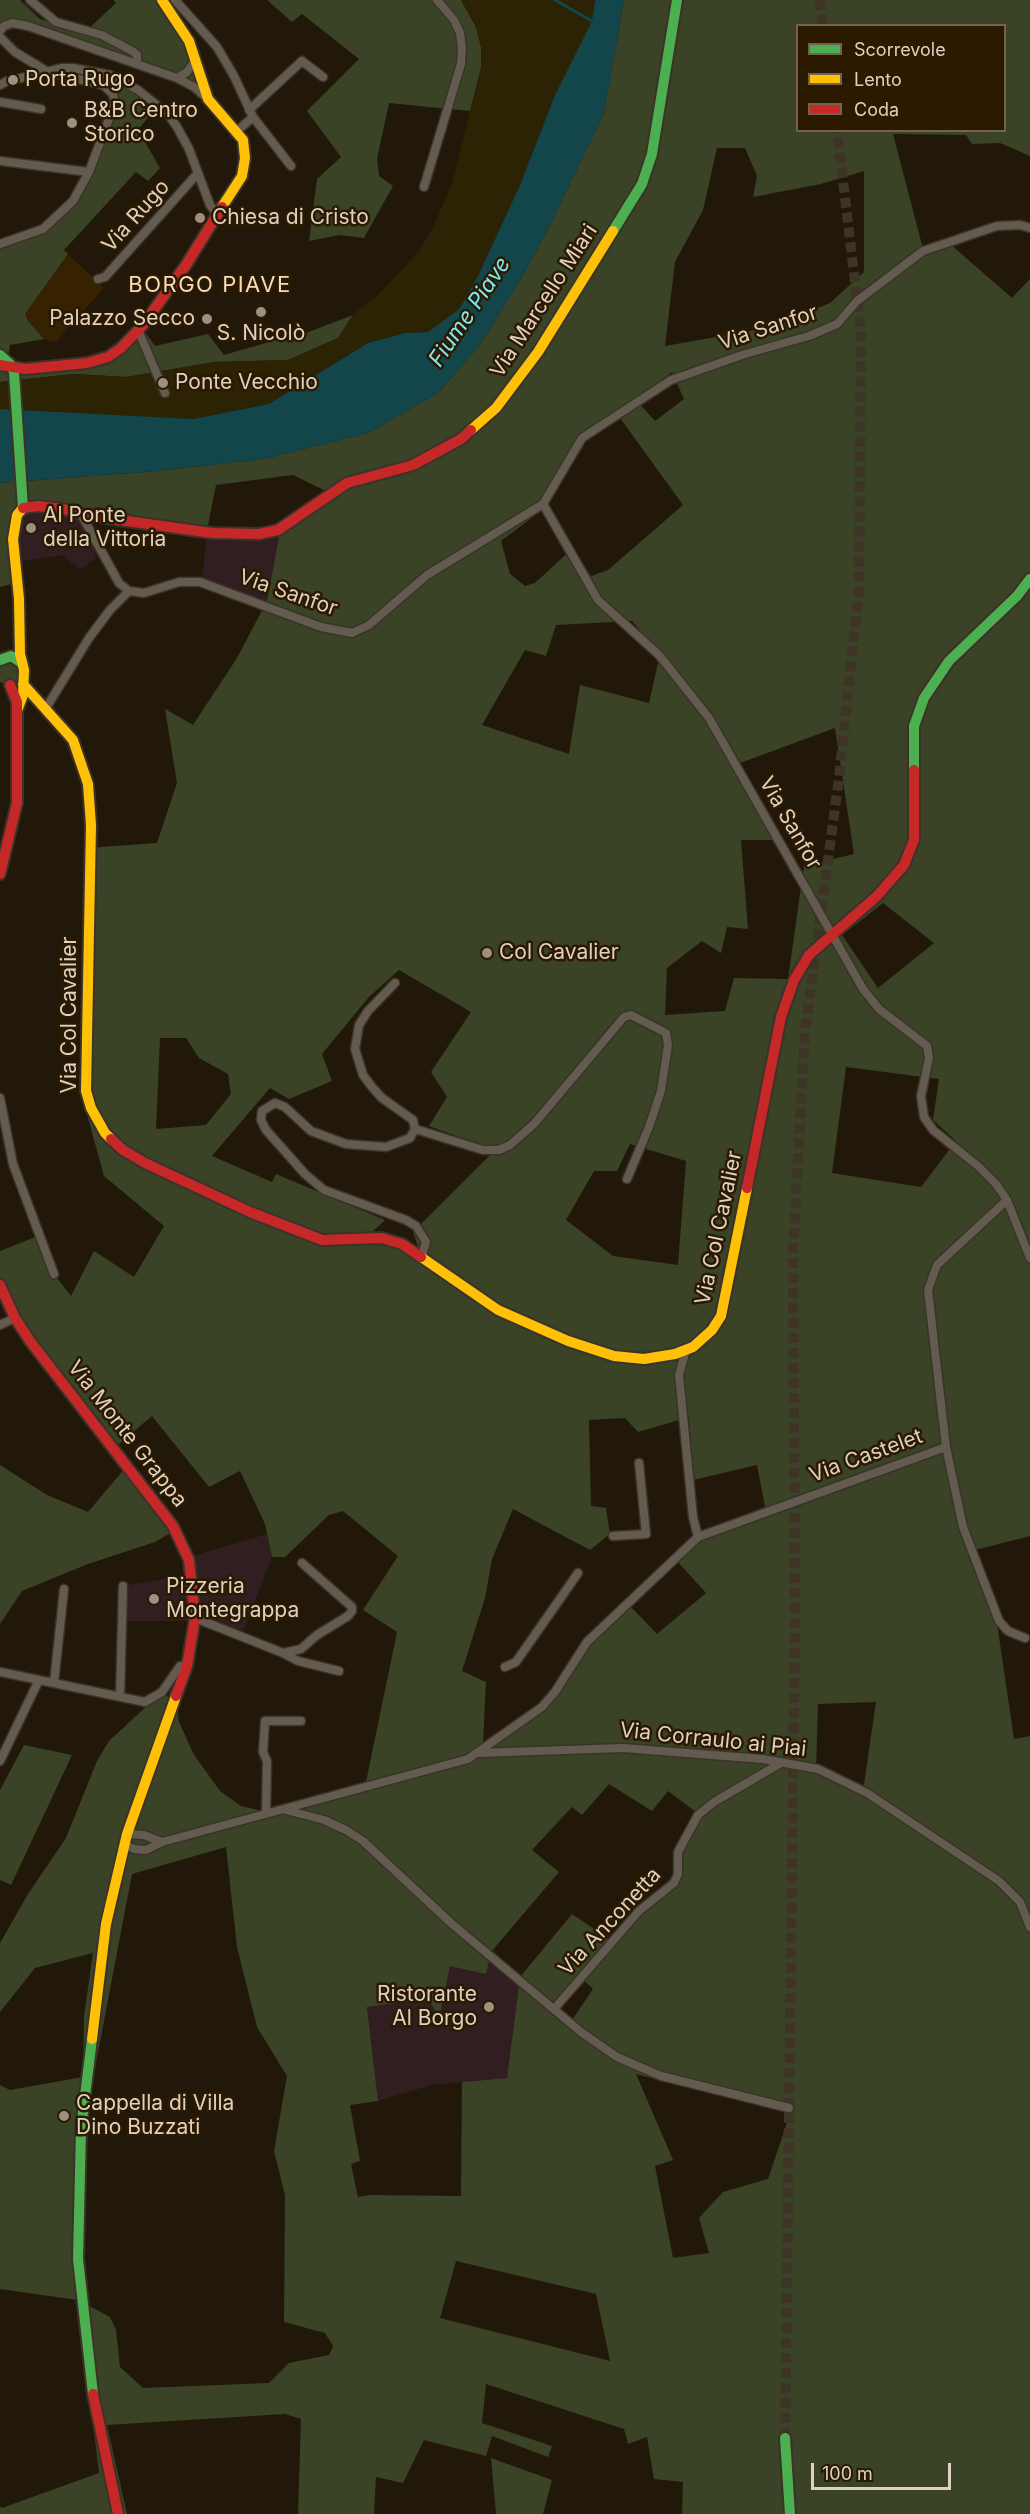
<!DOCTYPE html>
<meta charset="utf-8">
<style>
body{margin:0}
#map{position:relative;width:1030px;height:2514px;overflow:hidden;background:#22180a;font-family:Inter,sans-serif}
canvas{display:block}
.legend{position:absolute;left:796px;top:24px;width:210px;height:108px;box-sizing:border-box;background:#2c1a00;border:2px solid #73634e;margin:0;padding:8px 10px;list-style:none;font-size:18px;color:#ded1c2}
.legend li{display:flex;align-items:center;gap:12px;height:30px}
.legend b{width:30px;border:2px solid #73634e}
.scale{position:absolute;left:811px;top:2463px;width:140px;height:27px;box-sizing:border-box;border:3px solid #ded1c2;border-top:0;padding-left:8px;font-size:18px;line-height:21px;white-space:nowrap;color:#ded1c2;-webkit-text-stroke:4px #2c1a00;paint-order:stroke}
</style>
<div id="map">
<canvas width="1030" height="2514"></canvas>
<ul class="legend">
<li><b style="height:8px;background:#4caf50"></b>Scorrevole</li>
<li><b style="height:8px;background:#ffc107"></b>Lento</li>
<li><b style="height:8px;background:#c62828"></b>Coda</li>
</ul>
<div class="scale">100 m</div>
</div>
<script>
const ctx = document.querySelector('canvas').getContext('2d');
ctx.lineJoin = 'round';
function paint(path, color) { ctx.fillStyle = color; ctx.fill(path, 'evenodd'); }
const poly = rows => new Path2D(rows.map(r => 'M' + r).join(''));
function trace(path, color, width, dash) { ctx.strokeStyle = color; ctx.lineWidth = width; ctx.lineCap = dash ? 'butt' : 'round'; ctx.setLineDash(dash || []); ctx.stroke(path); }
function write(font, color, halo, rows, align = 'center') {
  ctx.font = font + ' Inter,sans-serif'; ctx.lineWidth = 5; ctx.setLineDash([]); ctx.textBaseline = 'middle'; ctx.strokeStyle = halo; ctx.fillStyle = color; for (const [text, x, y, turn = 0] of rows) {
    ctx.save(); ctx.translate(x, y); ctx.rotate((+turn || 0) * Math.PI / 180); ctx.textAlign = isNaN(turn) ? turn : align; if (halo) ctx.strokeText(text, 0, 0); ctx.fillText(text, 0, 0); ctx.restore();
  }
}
paint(poly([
 [29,510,85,511,96,558,80,570,63,555,18,562,19,519],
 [207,530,280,531,267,601,202,581],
 [267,1534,272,1557,242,1634,192,1621,125,1621,128,1585,190,1575,186,1558],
 [491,1952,520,1977,507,2078,431,2085,378,2101,367,2007,429,1999,439,2018,450,1966]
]), '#301e20');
paint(poly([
 [68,254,104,288,56,342,52,342,44,339,28,321,25,314]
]), '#362101');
paint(poly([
 [0,0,20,0,40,19,85,32,116,3,113,0,161,0,194,58,206,100,183,78,14,19,0,32],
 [267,0,461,0,476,27,481,47,481,68,470,111,389,103,377,159,379,176,393,186,364,238,339,235,309,241,317,179,341,157,307,111,359,59,302,14,292,22],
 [624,0,1030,0,1030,156,1000,143,972,144,966,135,893,134,922,245,950,244,1012,298,1030,279,1030,1536,975,1550,998,1630,1014,1739,1030,1736,1030,2514,682,2514,683,2482,654,2479,647,2437,628,2444,624,2429,486,2384,482,2423,552,2446,548,2457,492,2436,486,2456,424,2440,403,2483,376,2477,374,2514,298,2514,301,2419,285,2414,107,2425,127,2514,0,2514,0,2506,2,2508,99,2473,78,2300,0,2289,0,2085,10,2090,83,2077,84,2016,93,1953,35,1968,0,2012,0,1943,28,1894,66,1838,97,1761,109,1741,162,1692,176,1703,179,1722,194,1755,220,1791,241,1806,263,1811,366,1782,397,1632,363,1610,398,1556,343,1511,329,1515,285,1557,272,1557,265,1524,240,1471,209,1487,152,1416,113,1449,0,1296,0,1251,38,1236,54,1274,71,1296,94,1251,134,1277,164,1226,104,1176,85,1107,87,848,157,843,177,783,165,709,193,725,237,658,267,601,280,531,332,494,293,475,216,485,207,530,29,510,19,519,19,582,0,587,0,483,157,471,264,459,368,433,439,392,479,346,516,287,546,233,604,113],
 [798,26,1004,26,1004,130,798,130],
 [717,148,745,148,757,176,753,197,821,184,864,171,864,272,830,303,772,327,665,346,675,262,703,210],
 [672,372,684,399,655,421,636,400],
 [615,411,683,505,608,570,591,576,573,548,535,583,525,586,510,574,501,541,542,510,582,434],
 [632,621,660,654,649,703,580,685,569,754,482,725,525,650,546,656,556,625],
 [835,728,854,854,804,866,788,979,734,978,725,1011,665,1015,667,968,702,941,721,953,727,927,748,929,741,840,780,840,740,763],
 [883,903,934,943,878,988,842,935],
 [399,970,471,1012,431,1072,447,1097,429,1126,495,1150,413,1232,424,1264,371,1233,385,1220,276,1174,272,1182,212,1156,270,1088,289,1099,332,1081,322,1054,369,997],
 [160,1038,186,1038,199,1058,228,1074,231,1094,206,1125,156,1129],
 [846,1067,939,1079,933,1120,956,1141,921,1187,832,1173],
 [630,1144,686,1161,678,1265,613,1256,566,1220,594,1171,617,1171],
 [689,1417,693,1480,757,1465,767,1517,700,1540,677,1561,706,1593,657,1634,631,1607,603,1630,525,1722,483,1743,486,1682,462,1671,485,1598,492,1559,513,1509,590,1550,610,1534,606,1508,591,1506,589,1420,625,1418,638,1432],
 [876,1702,863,1791,816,1771,818,1704],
 [609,1784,652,1811,668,1791,696,1812,671,1882,612,1941,572,1914,520,1977,507,2078,462,2082,461,2196,371,2195,358,2197,351,2164,360,2161,350,2105,378,2101,367,2007,429,1999,439,2019,450,1966,486,1974,491,1952,559,1872,532,1850,572,1807,582,1815],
 [226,1847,237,1947,257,2027,287,2076,274,2151,285,2195,284,2322,325,2333,333,2346,329,2355,289,2363,269,2383,143,2388,120,2367,116,2330,110,2317,78,2300,84,2077,92,2084,132,1874],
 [581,1978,593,1989,570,2023,554,2009],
 [636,2074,790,2114,768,2179,723,2192,699,2218,709,2253,673,2258,655,2166,673,2160],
 [456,2261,596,2294,610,2361,440,2318],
 [123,78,159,104,138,130,160,168,148,181,136,172,64,250,68,254,25,314,28,321,44,339,10,345,7,364,32,366,107,361,142,328,155,346,208,334,224,355,290,336,298,336,353,315,338,338,288,360,214,362,126,377,74,374,0,382,0,371,6,364,0,363,0,245,31,237,70,207,115,116,115,90],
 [0,660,19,660,20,682,12,686,0,682],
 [0,1465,47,1495,88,1512,126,1467,174,1531,155,1542,88,1564,22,1591,0,1624],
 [24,1745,72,1755,11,1885,0,1880,0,1790],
 [491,2458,552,2480,543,2514,496,2514]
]), '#3a4325');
paint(poly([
 [461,0,595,0,592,21,555,95,520,185,478,276,459,309,428,332,405,333,368,343,269,404,193,419,0,409,0,382,74,374,126,377,214,362,288,360,338,338,353,315,379,294,419,251,434,225,452,184,481,68,481,47,476,27]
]), '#2c2305');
paint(poly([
 [595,0,624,0,604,113,546,233,516,287,479,346,439,392,368,433,264,459,157,471,0,483,0,409,193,419,269,404,368,343,405,333,428,332,459,309,478,276,520,185,555,95,592,21]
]), '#13464a');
trace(poly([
 [555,0,592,21,595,19]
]), '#13464a', 3);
trace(poly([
 [819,0,823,26],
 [785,2438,795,1624,793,1252,805,1031,839,778,859,588,861,333,837,130]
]), '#3e3426', 10, [10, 5]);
const street = poly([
 [30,0,56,22,102,35,134,52,137,55,137,63],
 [175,0,217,47,234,76,253,117],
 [0,31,4,26,12,23,28,26,177,78,194,87,208,99],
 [0,37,15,52,48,72,103,85,113,94,115,103,89,172,73,201,43,229,0,244],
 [177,78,187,72,196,59],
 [17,79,62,68,73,68,110,75,138,90,168,114,177,127,189,149,210,205,218,216],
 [0,85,7,81],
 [0,102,41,109],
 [249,110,302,61,323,77],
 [237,131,253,117,291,166],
 [0,161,89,172],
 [424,187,461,64,462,48,460,33,454,20,437,0],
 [98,279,105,277,198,173],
 [138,330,165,393],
 [543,504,598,600,659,655,709,718,863,989,879,1009,927,1046,929,1058,921,1096,924,1117,933,1130,978,1166,996,1184,1007,1200,1030,1258],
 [81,514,119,583,129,591,144,593,179,582,200,582,321,627,352,633,369,625,427,575,543,504,582,438,671,380,745,354,809,336,837,324,857,301,923,251,997,226,1020,225,1030,228],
 [46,708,89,638,110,610,129,591],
 [395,983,368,1011,359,1025,355,1049,363,1075,372,1087,382,1098,413,1120,415,1129,410,1138,386,1147,346,1144,311,1131,285,1107,275,1103,262,1111,261,1120,266,1130,305,1174,324,1190,406,1220,416,1226,426,1242,422,1256],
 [0,1098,13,1164,54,1274],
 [415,1129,483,1150,499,1150,510,1145,534,1124,624,1017,631,1015,666,1033,668,1045,661,1091,649,1127,627,1179],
 [1007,1200,937,1265,928,1290,946,1447,963,1527,999,1621,1008,1631,1025,1638],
 [0,1325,15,1318],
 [686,1350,679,1375,693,1517,698,1537],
 [613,1536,646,1534,639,1463],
 [195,1618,283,1653,301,1649,317,1635,348,1616,352,1611,352,1607,302,1563],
 [283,1653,298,1661,339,1671],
 [505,1667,516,1662,578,1573],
 [0,1672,145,1702,162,1692,180,1666,187,1666],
 [54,1683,64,1589],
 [120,1697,123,1586],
 [479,1753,623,1748,763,1759,818,1769,867,1793,999,1881,1020,1902,1030,1927],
 [0,1761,39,1680],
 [286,1810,324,1820,346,1830,363,1841,452,1924,581,2032,617,2057,661,2076,789,2108],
 [266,1814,267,1761,263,1752,265,1721,301,1721],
 [127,1834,144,1835,162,1842],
 [124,1844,134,1849,146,1850,162,1842,468,1759,542,1707,555,1692,587,1642,698,1537,946,1447],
 [554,2009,639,1911,674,1883,678,1874,678,1852,698,1815,714,1802,781,1763]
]);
const fast = poly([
 [613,231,642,184,652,154,677,0],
 [0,355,10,364,14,372,23,508],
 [0,660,11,656,22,663],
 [914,770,914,726,924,698,949,661,1017,596,1030,579],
 [92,2039,81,2128,78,2259,93,2394],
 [785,2438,790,2514]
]);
const slow = poly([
 [162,0,189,41,208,99,243,140,245,158,242,176,222,207],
 [471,430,496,408,538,352,613,231],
 [23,684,73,740,88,784,91,825,86,1091,91,1108,105,1133,111,1139],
 [17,711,23,695,24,670,20,654,19,599,13,539,17,515,23,508],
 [421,1257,498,1310,568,1341,614,1356,644,1359,675,1354,693,1347,712,1330,721,1316,747,1188],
 [92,2039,106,1924,127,1834,176,1696]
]);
const jam = poly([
 [0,365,25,369,87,363,108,357,121,348,143,325,186,265,222,207],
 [23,508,38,506,63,509,91,516,212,533,259,534,278,530,347,483,413,465,461,439,471,430],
 [0,874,17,803,17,702,10,685],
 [111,1139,123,1150,145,1163,250,1212,322,1240,381,1238,402,1244,421,1257],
 [747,1188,781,1017,794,980,809,955,877,896,904,865,914,840,914,770],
 [0,1285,15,1318,30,1341,173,1526,189,1560,195,1618,187,1666,176,1696],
 [93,2394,118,2514]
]);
trace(street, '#3b3229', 11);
trace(fast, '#3b3229', 14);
trace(slow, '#3b3229', 14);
trace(jam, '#3b3229', 14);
trace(street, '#635a50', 8);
trace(fast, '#4caf50', 10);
trace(slow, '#ffc107', 10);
trace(jam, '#c62828', 10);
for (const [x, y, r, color] of [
 [13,80,6,"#9c9082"],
 [72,123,6,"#9c9082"],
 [200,218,6,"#9c9082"],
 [261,312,6,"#9c9082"],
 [207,319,6,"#9c9082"],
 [163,383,6,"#9c9082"],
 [31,528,6,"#9c9082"],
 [487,953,6,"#9c9082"],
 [154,1599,6,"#9c9082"],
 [489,2007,6,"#9c9082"],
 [64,2116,6,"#9c9082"]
]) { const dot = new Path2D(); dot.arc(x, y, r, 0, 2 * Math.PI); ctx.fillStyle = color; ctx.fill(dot); trace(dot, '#2c1a00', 2); }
write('21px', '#ded1c2', '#2c1a00', [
 ["Porta Rugo",25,80],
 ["B&B Centro",84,111],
 ["Storico",84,135],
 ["Chiesa di Cristo",212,218],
 ["Palazzo Secco",195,319,"right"],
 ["S. Nicolò",261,334,"center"],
 ["Ponte Vecchio",175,383],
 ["Al Ponte",43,516],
 ["della Vittoria",43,540],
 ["Col Cavalier",499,953],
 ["Pizzeria",166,1587],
 ["Montegrappa",166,1611],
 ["Ristorante",477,1995,"right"],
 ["Al Borgo",477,2019,"right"],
 ["Cappella di Villa",76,2104],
 ["Dino Buzzati",76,2128]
], 'left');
write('21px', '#ded1c2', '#2c1a00', [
 ["Via Rugo",136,216,-48],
 ["Via Marcello Miari",544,301,-57],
 ["Via Sanfor",768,328,-18],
 ["Via Sanfor",288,593,19],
 ["Via Sanfor",790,823,60],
 ["Via Col Cavalier",70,1015,-90],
 ["Via Col Cavalier",719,1228,-78],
 ["Via Monte Grappa",127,1434,52],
 ["Via Castelet",866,1456,-20],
 ["Via Corraulo ai Piai",713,1740,6],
 ["Via Anconetta",610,1922,-47]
]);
ctx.letterSpacing = '1.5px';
write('22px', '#f6dcbe', '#2c1a00', [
 ["BORGO PIAVE",210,285]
]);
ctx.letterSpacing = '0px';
write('italic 22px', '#7de9f6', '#2c1a00', [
 ["Fiume Piave",470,312,-56]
]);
</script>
